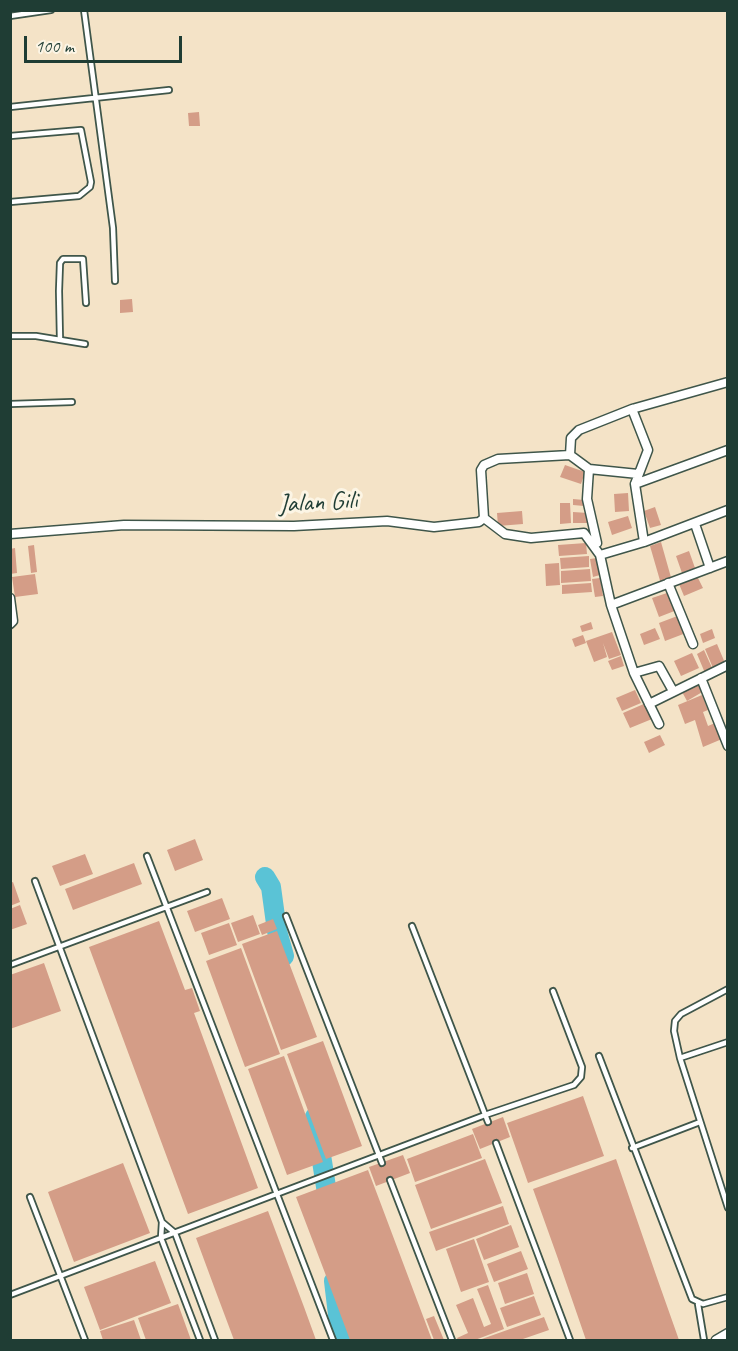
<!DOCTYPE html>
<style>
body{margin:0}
#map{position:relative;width:738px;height:1351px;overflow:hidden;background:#f4e3c7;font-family:Caveat,sans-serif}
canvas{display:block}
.frame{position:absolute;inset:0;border:12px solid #1f3d34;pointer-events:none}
.scale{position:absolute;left:24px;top:36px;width:158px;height:27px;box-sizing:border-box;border:3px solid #1f3d34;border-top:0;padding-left:8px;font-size:18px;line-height:21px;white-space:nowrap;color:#1f3d34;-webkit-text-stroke:4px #fcf5e5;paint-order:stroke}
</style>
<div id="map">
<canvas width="738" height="1351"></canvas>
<div class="frame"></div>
<div class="scale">100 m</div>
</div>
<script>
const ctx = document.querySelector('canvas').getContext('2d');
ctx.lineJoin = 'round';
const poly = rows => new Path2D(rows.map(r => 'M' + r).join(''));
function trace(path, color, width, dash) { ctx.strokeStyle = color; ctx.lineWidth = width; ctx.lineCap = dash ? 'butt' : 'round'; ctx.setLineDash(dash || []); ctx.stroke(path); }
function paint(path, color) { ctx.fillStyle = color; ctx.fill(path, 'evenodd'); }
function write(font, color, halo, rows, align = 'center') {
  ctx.font = font + ' Caveat,sans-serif'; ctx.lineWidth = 6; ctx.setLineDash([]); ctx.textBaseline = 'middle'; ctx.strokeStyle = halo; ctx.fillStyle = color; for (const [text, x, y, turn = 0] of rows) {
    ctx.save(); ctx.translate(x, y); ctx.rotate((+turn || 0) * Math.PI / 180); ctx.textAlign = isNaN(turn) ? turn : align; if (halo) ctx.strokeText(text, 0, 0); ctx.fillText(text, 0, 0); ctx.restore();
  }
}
trace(poly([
 [265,877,271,887,277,931,284,956],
 [315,1117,330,1212],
 [334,1281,341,1340]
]), '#5ac3d6', 20);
paint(poly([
 [199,112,200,126,189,126,188,113],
 [132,299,133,312,120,313,120,300],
 [565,465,585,472,581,484,560,477],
 [628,493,629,511,615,512,614,494],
 [573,499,584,500,584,506,573,505],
 [560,503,570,503,571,523,560,524],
 [655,507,661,525,650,528,644,511],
 [522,511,523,524,498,526,497,513],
 [573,512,588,513,587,523,573,523],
 [628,516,632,528,612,535,608,522],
 [661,542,672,581,661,584,650,546],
 [586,543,587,554,559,556,558,545],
 [34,545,37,572,31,573,28,546],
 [15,548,17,573,10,574,10,549],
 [689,551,695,568,682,573,676,556],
 [589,556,589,567,561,569,560,558],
 [597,558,600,575,593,577,590,559],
 [559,563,560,585,546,586,545,564],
 [590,569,591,581,561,583,561,571],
 [35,574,38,594,15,597,12,577],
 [697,576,703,588,684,596,679,584],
 [600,578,603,596,595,597,592,579],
 [591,583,592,592,562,594,562,585],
 [670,592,677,610,659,617,652,598],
 [680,615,686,633,665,641,659,623],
 [591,622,593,629,582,632,580,626],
 [655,628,660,639,644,645,640,634],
 [712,629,715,638,703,643,700,634],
 [612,632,621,655,609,659,603,643,607,657,594,662,586,641],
 [583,635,586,643,575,647,572,639],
 [717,644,725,663,713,668,705,649],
 [704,650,713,670,705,673,697,654],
 [692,653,699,668,681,676,674,661],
 [621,656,624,666,612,670,608,661],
 [698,680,704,691,687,701,681,690],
 [635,690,641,703,622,711,616,698],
 [702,695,708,710,703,712,708,726,715,723,722,739,703,747,695,720,685,724,678,705],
 [646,703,652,719,630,728,623,713],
 [660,735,665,745,649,753,644,742],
 [195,839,203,860,175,871,167,850],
 [85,854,93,874,60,886,52,866],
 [134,863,142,884,73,910,65,889],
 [13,882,20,902,10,906,10,883],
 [222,898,230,919,195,932,187,911],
 [20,905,27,924,10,930,10,909],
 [253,915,260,934,238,942,231,923],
 [273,919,277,929,262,935,258,925],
 [159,921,185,990,192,988,200,1011,194,1013,258,1188,188,1214,89,947],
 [229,923,237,945,209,955,201,933],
 [277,931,317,1037,281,1050,242,944],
 [241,948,280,1054,245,1067,206,961],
 [44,963,61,1011,10,1029,10,975],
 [323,1041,362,1146,326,1159,287,1054],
 [284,1056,323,1162,287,1175,248,1069],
 [583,1096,604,1156,528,1183,507,1123],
 [503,1117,510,1137,480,1149,472,1129],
 [473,1134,482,1158,415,1182,407,1159],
 [403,1155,410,1173,376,1186,369,1167],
 [485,1159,502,1203,431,1229,415,1185],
 [616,1159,656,1275,679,1340,586,1340,557,1256,533,1189],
 [123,1163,150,1233,74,1262,48,1192],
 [368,1170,379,1199,432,1340,350,1340,325,1273,296,1197],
 [503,1206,509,1224,436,1251,429,1232],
 [268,1211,304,1307,316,1340,234,1340,216,1292,196,1238],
 [511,1225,519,1247,484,1260,476,1239],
 [474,1239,489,1282,461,1292,446,1249],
 [521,1251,528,1269,494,1282,487,1264],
 [155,1261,171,1303,100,1330,84,1287],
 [527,1273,534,1294,505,1304,498,1283],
 [488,1285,504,1329,475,1340,458,1340,457,1338,468,1333,456,1305,473,1298,484,1327,491,1324,477,1289],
 [534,1296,541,1315,507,1327,500,1308],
 [178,1304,191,1340,146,1340,138,1318],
 [434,1316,444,1340,434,1340,426,1319],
 [544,1317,549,1330,520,1340,479,1340],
 [134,1320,141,1340,103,1340,100,1331]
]), '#d49d87');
const lane = poly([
 [84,10,113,228,115,281],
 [10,16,51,10],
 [10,107,169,90],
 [10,136,81,130,91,182,90,187,79,196,10,202],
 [10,336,36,336,85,344],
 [60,340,59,291,60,263,63,259,83,259,86,303],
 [10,404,72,402],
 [147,856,333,1340],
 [35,881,162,1222,161,1238,200,1340],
 [286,916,382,1163],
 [412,926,488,1122],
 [10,965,207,892],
 [728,989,681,1014,675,1021,674,1031,680,1058,728,1208],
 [599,1056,692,1299,703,1304,728,1297],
 [680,1058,728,1042],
 [496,1143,570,1340],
 [632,1148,700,1122],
 [390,1180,452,1340],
 [30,1197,85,1340],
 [162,1222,175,1233,215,1340],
 [10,1295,485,1115,574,1085,581,1077,582,1067,553,991],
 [698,1304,704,1340]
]);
const street = poly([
 [632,409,648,450,635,484,644,542],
 [570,455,571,438,579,430,632,409,728,382],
 [570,455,589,469,638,474],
 [589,469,587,499,597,543],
 [635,484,728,450],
 [484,518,481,470,484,465,498,459,570,455],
 [484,518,505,534,531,538,584,533,600,555],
 [695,524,710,568],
 [10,534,124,525,294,526,387,521,434,527,479,522,484,518],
 [668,583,693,644],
 [10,598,13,621,10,624],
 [611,605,728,561],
 [634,673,659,666,673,691],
 [701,678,728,746],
 [649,704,728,665],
 [659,724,634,673,611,605,600,555,644,542,728,510],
 [716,1340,728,1333]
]);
trace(lane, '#3f564a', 8);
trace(street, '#3f564a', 11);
trace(lane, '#fff', 4.5);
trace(street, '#fff', 8);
write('26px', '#1f3d34', '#fcf5e5', [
 ["Jalan Gili",318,503,-3]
]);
</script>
